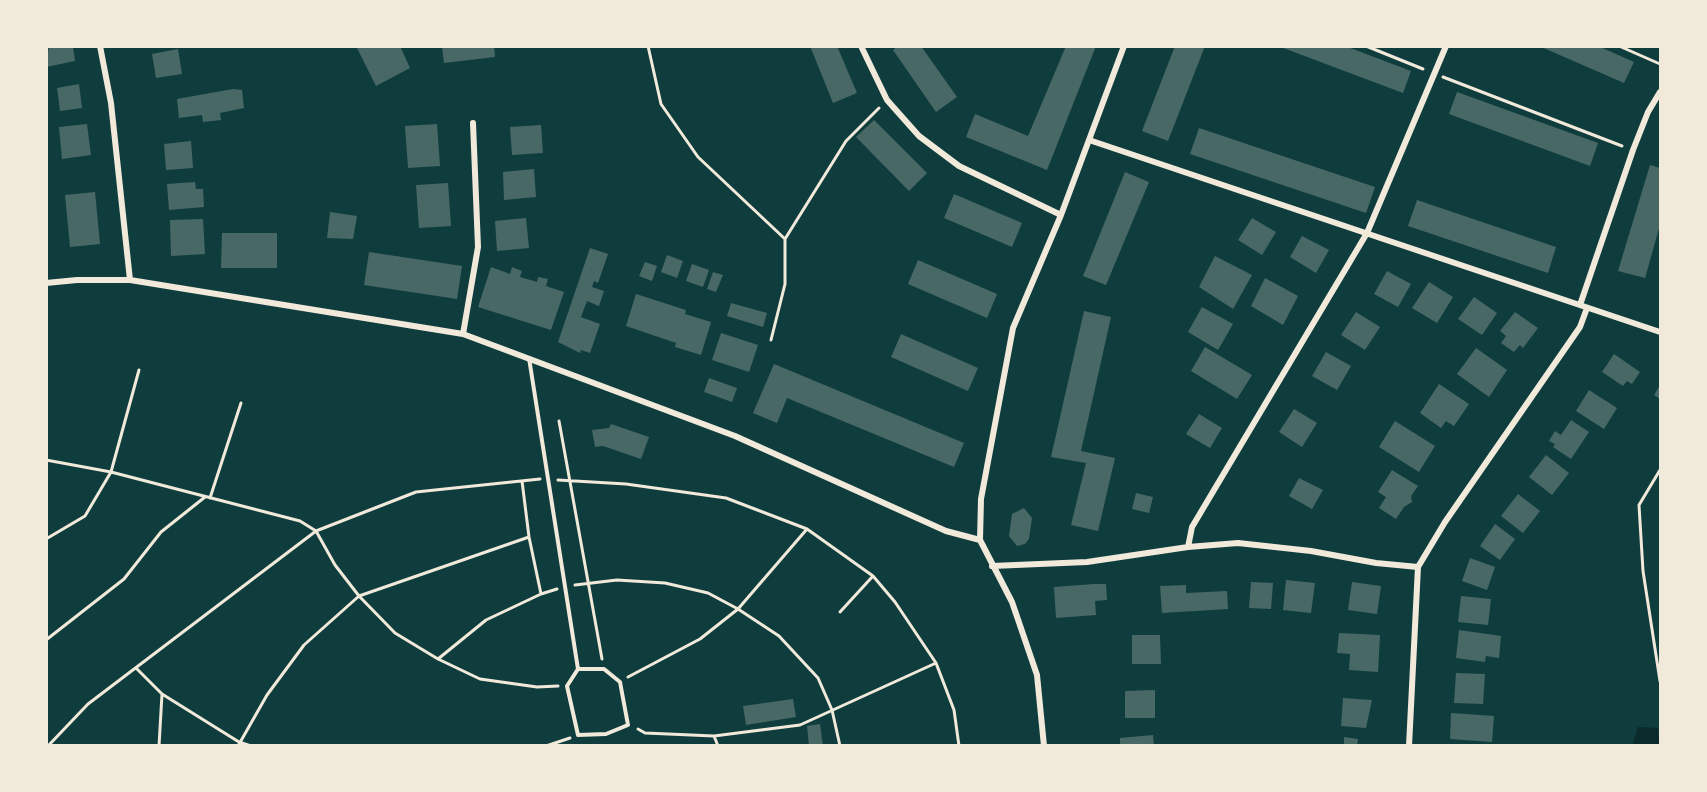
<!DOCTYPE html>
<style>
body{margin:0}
#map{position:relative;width:1707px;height:792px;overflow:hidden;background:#0f3d3e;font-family:Lato,sans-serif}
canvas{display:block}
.frame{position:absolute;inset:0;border:48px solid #f1e9da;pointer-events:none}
</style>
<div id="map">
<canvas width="1707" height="792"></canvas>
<div class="frame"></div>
</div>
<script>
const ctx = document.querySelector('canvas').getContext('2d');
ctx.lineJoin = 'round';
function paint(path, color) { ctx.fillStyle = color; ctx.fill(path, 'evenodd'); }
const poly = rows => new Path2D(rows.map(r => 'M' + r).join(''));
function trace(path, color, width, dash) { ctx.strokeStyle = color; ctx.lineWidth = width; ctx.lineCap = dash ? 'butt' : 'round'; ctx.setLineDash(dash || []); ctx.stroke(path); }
paint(poly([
 [1638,727,1658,728,1660,745,1632,745]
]), '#0a2a2b');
paint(poly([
 [49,46,73,46,75,61,46,67],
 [356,46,400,46,410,68,376,86],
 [442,46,494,46,495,57,444,63],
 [810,46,837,46,857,93,833,103],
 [898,46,921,46,957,97,936,112,893,50],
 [1066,46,1096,46,1047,170,966,137,975,114,1028,136],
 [1175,46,1205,46,1168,141,1142,131],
 [1278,46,1345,46,1411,71,1403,93],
 [1539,46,1598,46,1634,62,1624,83],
 [178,49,182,74,156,78,152,54],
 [79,84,82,108,60,111,57,88],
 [233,89,242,90,244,108,220,113,221,120,203,122,202,115,179,118,177,99],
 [1457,92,1598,143,1590,166,1449,114],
 [874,120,927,173,909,191,856,137],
 [87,124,91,155,62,159,59,127],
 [437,124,440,166,408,168,405,126],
 [541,125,543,153,512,155,510,127],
 [1199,128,1375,187,1366,213,1190,154],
 [191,141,193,168,166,170,164,144],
 [1650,165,1660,168,1660,225,1645,278,1618,271],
 [534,169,536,197,504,200,503,172],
 [1125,172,1149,182,1106,285,1083,276],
 [195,182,196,189,203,189,204,207,169,210,167,184],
 [448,183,451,226,419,228,416,185],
 [95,192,100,244,70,247,65,195],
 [954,194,1022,223,1012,247,944,218],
 [1417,200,1556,247,1548,273,1408,226],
 [330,212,357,216,353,239,327,238],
 [526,218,529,248,497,251,495,221],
 [1252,218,1276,232,1262,255,1238,240],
 [203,219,205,254,171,256,170,220],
 [222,233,277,233,277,268,221,268],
 [1302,236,1329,250,1316,273,1290,257],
 [590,248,608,254,598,283,594,281,592,287,604,291,599,306,587,301,581,317,600,324,590,353,581,350,580,353,558,342],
 [369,252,462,266,457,299,364,285],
 [667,255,683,261,677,278,661,272],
 [1215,256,1252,275,1233,309,1199,287],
 [918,260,997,294,987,318,908,284],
 [645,262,657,266,652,281,639,276],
 [692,264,709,270,703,287,686,281],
 [491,267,510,274,512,267,522,271,520,277,537,282,538,277,548,279,546,286,564,292,551,330,478,307],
 [1387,271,1411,284,1398,307,1374,294],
 [713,272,723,275,716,292,707,289],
 [1265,278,1298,296,1283,325,1251,306],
 [1429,282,1453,297,1437,323,1412,308],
 [636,294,686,310,685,314,711,322,701,355,675,347,676,343,626,326],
 [1474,297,1497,313,1482,335,1458,319],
 [731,303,767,313,763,327,727,316],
 [1202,307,1233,324,1218,350,1188,332],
 [1084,311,1111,317,1081,451,1115,458,1098,531,1071,525,1086,463,1051,457],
 [1356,312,1380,327,1365,350,1341,335],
 [1515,312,1538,328,1523,348,1520,345,1514,352,1501,343,1506,336,1500,331],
 [721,333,758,345,749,372,712,360],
 [901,334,978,368,968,391,891,357],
 [1205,347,1252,375,1237,399,1191,371],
 [1476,348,1507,370,1489,397,1457,374],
 [1326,352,1351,366,1337,390,1312,376],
 [1614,354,1640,372,1632,384,1627,381,1623,386,1602,372],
 [774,364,964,443,954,467,787,398,777,423,753,413],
 [709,378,737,388,732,402,704,392],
 [1439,384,1469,404,1454,426,1446,421,1441,428,1420,413],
 [1660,385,1660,399,1654,395],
 [1589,390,1617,408,1604,429,1576,411],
 [1294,409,1317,423,1302,447,1279,432],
 [1199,414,1222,428,1210,448,1186,434],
 [1571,420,1589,432,1571,459,1553,447,1555,444,1549,441,1555,431,1561,435],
 [1395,421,1435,446,1419,472,1379,447],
 [611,424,649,437,641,459,603,446,595,447,592,430,609,428],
 [1546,455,1569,473,1552,495,1529,477],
 [1392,470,1418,486,1411,496,1412,502,1404,507,1396,519,1379,508,1386,497,1378,492],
 [1299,478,1323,490,1312,509,1289,496],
 [1136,493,1153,497,1149,513,1132,509],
 [1518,494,1540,511,1523,533,1501,516],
 [1024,508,1032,518,1029,539,1025,544,1017,546,1009,536,1012,514],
 [1495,524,1515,539,1500,560,1480,546],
 [1470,558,1495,567,1487,590,1462,581],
 [1286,580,1315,583,1311,613,1283,610],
 [1251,582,1273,583,1271,609,1249,608],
 [1352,582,1381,586,1377,614,1348,610],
 [1094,584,1106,584,1107,600,1095,601,1096,615,1056,618,1054,587],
 [1186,585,1186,593,1227,591,1228,609,1162,613,1160,586],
 [1461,596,1491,599,1488,625,1458,622],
 [1459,630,1501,636,1499,658,1486,656,1485,662,1456,658],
 [1339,633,1380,635,1378,672,1349,670,1350,654,1337,653],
 [1132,635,1160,635,1161,664,1132,664],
 [1456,673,1485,674,1483,704,1454,703],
 [1155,690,1155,718,1125,718,1125,691],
 [1343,698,1372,700,1366,728,1341,726],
 [793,699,796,717,746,725,743,706],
 [1451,713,1494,716,1492,742,1450,739],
 [820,724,823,746,809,746,807,726],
 [1153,735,1154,746,1120,746,1120,738],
 [1344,737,1358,739,1357,746,1344,746]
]), '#486865');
trace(poly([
 [648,46,661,104,698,157,785,239,785,284,771,340],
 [1366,46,1423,69],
 [1619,46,1660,64],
 [1443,77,1622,146],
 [785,239,846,141,879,108],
 [559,421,602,659],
 [46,460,111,472,300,521,316,531,416,492,540,479],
 [1660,470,1639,505,1643,571,1660,681],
 [558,480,626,484,726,498,807,529,873,576,895,602,936,663,954,710,959,746],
 [522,481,529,537,541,594],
 [210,498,241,403],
 [46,539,85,516,111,472,139,370],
 [575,585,617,580,665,583,708,593,738,609,779,636,818,678,832,710,840,746],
 [840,612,873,576],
 [46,640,124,579,161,532,205,497],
 [438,659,486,620,541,594,557,589],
 [136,668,162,694,239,742,251,746],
 [628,677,700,639,738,609,807,529],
 [638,729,645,733,714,736,800,725,936,663],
 [714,736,718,746],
 [48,746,88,704,316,531,335,565,359,596,395,633,438,659,480,679,537,687,558,686],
 [159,746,162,694],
 [238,746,267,695,304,645,359,596,529,537],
 [546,746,570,738]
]), '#f1e9da', 3);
trace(poly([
 [529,358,578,669,567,686,578,735,606,734,628,725,620,682,604,669,578,669]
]), '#f1e9da', 4);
trace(poly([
 [100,46,111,103,130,280],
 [861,46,887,100,919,136,959,166,1061,215],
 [1089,140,1660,332],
 [46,283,77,280,130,280,463,334,735,436,946,531,980,540],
 [1580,305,1633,150,1648,112,1660,92],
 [463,334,478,247,473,123],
 [1188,547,1192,527,1367,233,1446,46],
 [992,566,1087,562,1188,547,1238,543,1311,551,1376,563,1418,567],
 [1044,746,1037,675,1012,602,980,540,981,499,1013,328,1061,215,1124,46],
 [1409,746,1418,567,1445,522,1580,327,1587,308]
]), '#f1e9da', 6);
</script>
